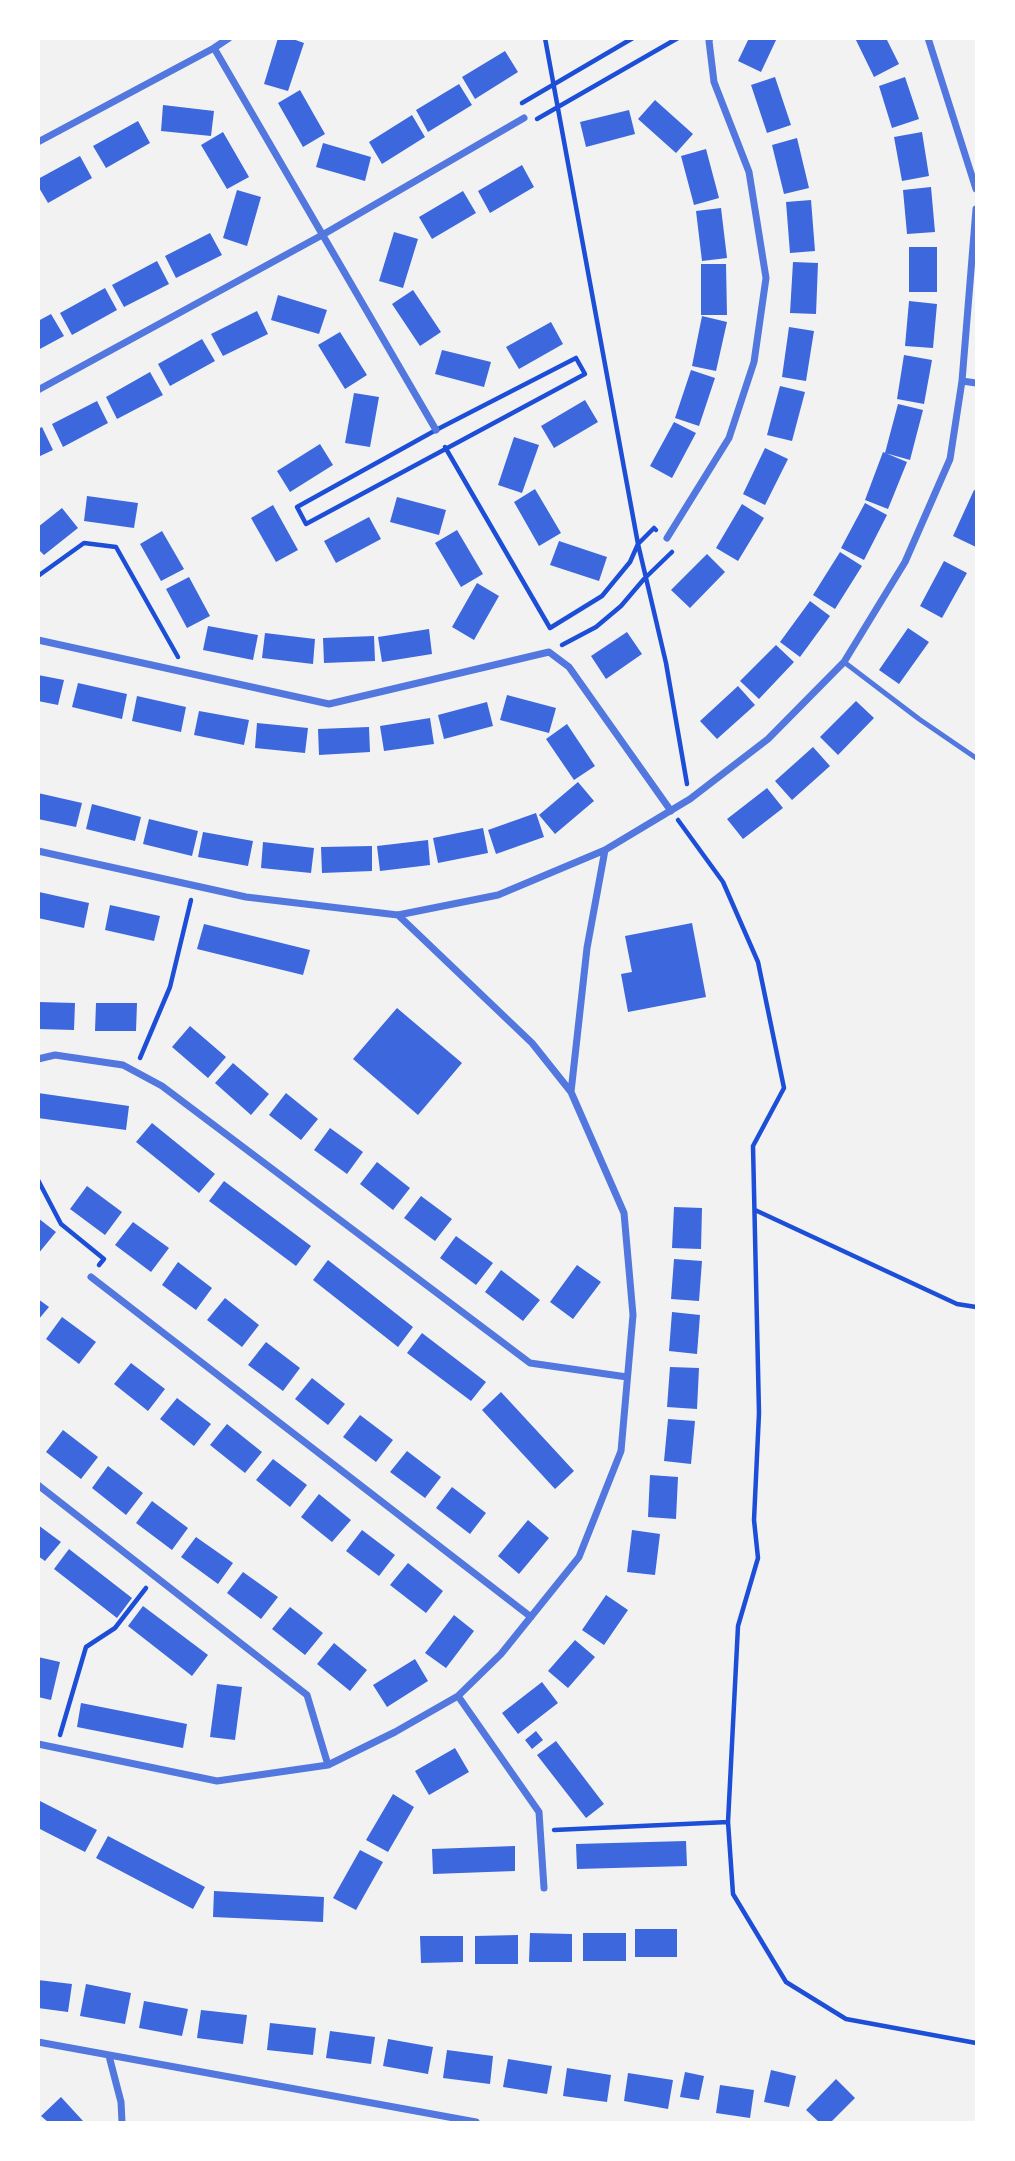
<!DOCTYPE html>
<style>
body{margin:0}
#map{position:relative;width:1015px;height:2161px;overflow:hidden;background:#f2f2f2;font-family:"Source Serif 4",serif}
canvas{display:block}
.frame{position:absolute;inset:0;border:40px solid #fff;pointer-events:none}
</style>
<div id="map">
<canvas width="1015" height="2161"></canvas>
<div class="frame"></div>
</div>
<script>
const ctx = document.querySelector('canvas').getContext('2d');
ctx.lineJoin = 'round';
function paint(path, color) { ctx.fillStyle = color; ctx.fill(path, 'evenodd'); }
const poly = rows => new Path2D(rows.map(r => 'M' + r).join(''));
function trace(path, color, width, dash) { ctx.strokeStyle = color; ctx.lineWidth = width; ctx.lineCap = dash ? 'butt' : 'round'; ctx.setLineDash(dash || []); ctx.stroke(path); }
paint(poly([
 [278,38,290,38,304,43,288,91,264,84],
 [749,38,777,38,761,72,738,61],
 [855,38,886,38,899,64,874,77],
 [505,51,518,72,475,99,462,77],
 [775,77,791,125,767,133,751,85],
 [905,77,919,119,892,128,879,86],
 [459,84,472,105,428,132,416,110],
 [300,90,325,134,303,147,278,103],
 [655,100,693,134,676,153,638,119],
 [163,105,214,111,211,136,161,131],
 [629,110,635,134,586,147,580,122],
 [412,115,425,137,382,164,369,142],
 [138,121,150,143,106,168,93,146],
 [223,132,249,177,227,189,201,145],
 [922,132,929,176,902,181,894,137],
 [797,138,809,188,784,194,772,145],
 [323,143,371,157,365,181,316,167],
 [706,149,719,198,694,205,681,156],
 [80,156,92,178,48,203,38,186,38,179],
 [522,165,534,187,490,213,478,191],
 [931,187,935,232,907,234,903,190],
 [237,190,261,197,247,246,223,238],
 [463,191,476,213,432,239,419,217],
 [811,200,815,251,790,253,786,202],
 [721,208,727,258,702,261,696,211],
 [394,232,418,239,403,288,379,281],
 [210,233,222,255,176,278,165,256],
 [909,247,937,247,937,292,909,292],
 [157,261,169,284,124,307,112,285],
 [793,262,818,263,816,314,790,313],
 [701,264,726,264,727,315,701,315],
 [105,288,117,310,72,335,60,313],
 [413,290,441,332,420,346,392,304],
 [278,295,327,310,319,334,271,320],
 [909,301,937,304,933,348,905,346],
 [257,311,268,334,223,356,211,334],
 [51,314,64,336,38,350,38,321],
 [702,316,727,322,716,371,692,366],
 [551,322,563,344,519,369,506,347],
 [789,327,814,331,806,381,782,377],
 [340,332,367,375,345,389,318,345],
 [202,339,215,361,170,386,158,364],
 [442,350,491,362,484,387,435,374],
 [904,355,932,360,924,404,897,399],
 [691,370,715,378,699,426,675,418],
 [150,372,163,395,117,419,106,397],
 [780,386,805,392,792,441,767,435],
 [354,393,379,397,370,447,345,443],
 [585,400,598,422,554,448,541,426],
 [97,401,108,423,63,447,52,424],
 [898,404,923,410,910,460,885,453],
 [674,422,696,433,672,478,650,466],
 [42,427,53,450,38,457,38,429],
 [514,437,539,445,522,493,498,485],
 [320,444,333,465,290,492,277,471],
 [765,448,788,459,765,505,743,494],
 [883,452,907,462,888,509,865,500],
 [535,489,561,533,539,546,514,502],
 [974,490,976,491,976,547,953,536],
 [87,496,138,503,134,528,84,521],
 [397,497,446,510,439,535,390,522],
 [865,503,887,515,864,560,841,548],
 [742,504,764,518,738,561,716,548],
 [273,505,298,550,276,562,251,518],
 [62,508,78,528,44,555,38,549,38,527],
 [369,517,381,539,336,563,324,541],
 [457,530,483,574,461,587,435,543],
 [162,531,184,569,161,581,140,544],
 [559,541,607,557,599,581,550,565],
 [840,552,862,566,835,609,813,595],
 [707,554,725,572,690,608,671,590],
 [944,561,967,573,942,618,920,606],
 [189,577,210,616,187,628,166,589],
 [477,583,499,596,474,640,452,627],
 [810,601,830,616,800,657,780,642],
 [208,626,258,635,253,660,203,650],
 [908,628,929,642,899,684,879,670],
 [429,629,432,654,382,662,378,637],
 [627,632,642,654,606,679,591,656],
 [265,633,315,639,313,664,262,658],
 [374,636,375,661,324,663,323,638],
 [776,645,794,662,759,699,740,681],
 [38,675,64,680,58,705,38,701],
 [78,683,127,694,122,719,72,707],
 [738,686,755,705,717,739,700,721],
 [507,695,556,708,549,733,500,720],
 [137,696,186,707,181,732,132,721],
 [856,701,874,718,838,755,820,737],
 [487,702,493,726,444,739,438,715],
 [199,711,249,720,244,745,194,735],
 [430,718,434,744,384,751,380,726],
 [257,723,308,728,305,753,255,748],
 [567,724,595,766,574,780,546,739],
 [369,727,370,752,319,755,318,729],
 [813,747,830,766,792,800,775,781],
 [578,782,594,801,555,834,539,815],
 [767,788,783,808,743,839,727,819],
 [38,793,82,803,76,827,38,819],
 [92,804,141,817,135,841,86,829],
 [536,813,544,837,496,854,488,830],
 [149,819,198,831,192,856,143,844],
 [483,828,488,853,438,863,433,838],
 [203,832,253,841,248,866,198,857],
 [428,840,430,865,380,871,377,846],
 [263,842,314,848,311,873,261,868],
 [372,846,372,871,322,873,321,847],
 [39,892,89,903,84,928,38,918],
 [110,905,160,916,154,941,105,930],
 [692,923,706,997,628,1012,621,974,632,972,625,936],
 [204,924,310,950,303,975,197,949],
 [38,1002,75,1003,74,1030,38,1029],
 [96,1003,137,1003,136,1031,95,1031],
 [397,1008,462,1063,418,1115,353,1059],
 [190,1026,226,1057,208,1078,172,1047],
 [233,1063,269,1094,251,1115,215,1083],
 [38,1093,129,1106,126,1130,38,1118],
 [286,1093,318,1119,301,1140,269,1115],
 [152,1123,215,1174,199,1193,136,1142],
 [330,1128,363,1152,347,1174,314,1150],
 [377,1162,410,1188,393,1210,360,1184],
 [224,1181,311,1246,296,1266,209,1201],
 [87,1186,122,1212,105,1235,70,1209],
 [421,1196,452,1219,435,1241,404,1218],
 [674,1207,702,1208,701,1249,672,1248],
 [38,1218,56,1232,38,1254],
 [133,1222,169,1248,151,1272,115,1245],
 [456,1236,493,1263,476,1285,440,1258],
 [674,1259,702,1261,699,1301,671,1299],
 [328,1260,413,1327,398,1347,313,1280],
 [178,1262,212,1288,196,1310,162,1285],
 [577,1265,601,1282,573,1319,550,1302],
 [501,1270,540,1300,523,1321,485,1292],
 [225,1298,259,1325,242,1347,207,1320],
 [38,1299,49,1307,38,1320],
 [672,1312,700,1315,697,1354,669,1351],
 [62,1317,96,1342,79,1364,46,1339],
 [422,1333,486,1382,471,1401,407,1353],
 [266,1342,300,1368,283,1391,248,1365],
 [131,1363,165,1389,148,1411,114,1384],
 [670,1367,699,1368,697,1409,667,1407],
 [312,1378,345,1404,328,1425,295,1399],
 [501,1392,574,1471,555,1489,482,1410],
 [177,1398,211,1424,194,1446,160,1419],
 [360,1415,393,1440,376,1462,343,1437],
 [668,1419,695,1421,691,1464,664,1461],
 [227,1424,262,1452,245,1473,210,1445],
 [63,1430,98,1457,81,1479,46,1452],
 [407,1451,441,1477,425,1498,390,1472],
 [273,1459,307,1485,290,1507,256,1480],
 [108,1466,143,1493,126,1515,92,1488],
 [650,1475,678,1477,676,1519,648,1517],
 [452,1487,486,1513,470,1534,436,1508],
 [319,1494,351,1520,332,1542,301,1517],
 [152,1501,188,1528,172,1550,136,1523],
 [528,1520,549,1538,519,1574,498,1556],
 [38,1525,61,1542,45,1561,38,1556],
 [362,1530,395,1555,379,1576,346,1551],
 [632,1530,660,1534,655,1575,627,1572],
 [196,1537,233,1563,218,1584,181,1557],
 [69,1549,132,1598,117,1618,54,1569],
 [408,1563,443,1591,426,1613,390,1585],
 [243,1572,278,1597,261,1619,227,1593],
 [606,1595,628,1610,604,1645,582,1630],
 [143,1606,208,1655,192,1676,128,1626],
 [290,1607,323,1633,305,1655,272,1629],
 [454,1615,474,1631,446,1668,425,1653],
 [575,1640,595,1657,568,1688,548,1671],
 [334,1643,367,1670,350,1691,317,1664],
 [38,1657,60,1662,51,1700,38,1697],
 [415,1659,428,1681,387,1707,373,1685],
 [542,1682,558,1703,518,1734,502,1713],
 [217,1684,242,1687,235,1740,210,1737],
 [81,1703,187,1724,183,1748,77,1727],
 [536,1731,543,1740,532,1749,525,1740],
 [556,1741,604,1804,586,1818,537,1755],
 [455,1748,469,1772,429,1795,415,1771],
 [393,1794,414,1807,388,1852,366,1840],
 [38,1800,97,1830,85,1852,38,1828],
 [108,1836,205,1887,193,1909,96,1858],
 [686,1841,687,1866,577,1869,576,1844],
 [515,1846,515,1871,433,1874,432,1849],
 [360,1850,383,1862,356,1910,333,1898],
 [214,1891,324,1897,323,1922,213,1917],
 [635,1929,677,1929,677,1957,635,1957],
 [530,1933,572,1934,572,1962,529,1962],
 [583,1933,626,1933,626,1961,583,1961],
 [518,1935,518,1964,475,1964,475,1936],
 [420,1936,463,1936,463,1962,421,1963],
 [38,1980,72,1984,68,2012,38,2008],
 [86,1984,131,1993,125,2024,80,2016],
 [144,2001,188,2009,182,2036,139,2028],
 [201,2010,247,2015,243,2044,197,2038],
 [270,2023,316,2028,313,2055,267,2050],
 [330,2031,375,2037,371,2064,326,2058],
 [388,2039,433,2047,428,2074,383,2066],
 [447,2050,493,2056,490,2084,443,2078],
 [508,2059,552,2066,547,2094,503,2087],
 [567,2068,611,2075,607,2102,563,2096],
 [771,2070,796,2076,789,2107,764,2102],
 [685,2072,704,2076,699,2100,680,2097],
 [628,2073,673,2080,668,2109,624,2101],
 [836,2079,855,2098,831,2122,819,2122,806,2110],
 [720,2085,754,2090,750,2118,716,2113],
 [61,2097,83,2121,82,2122,48,2122,41,2116]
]), '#3d67dc');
trace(poly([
 [545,38,638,544,666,663,687,784],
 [522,103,633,38],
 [537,119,678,38],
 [576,358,585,374,306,524,297,507,436,430,576,358],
 [445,447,550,628,602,596,630,562,638,544,654,528,656,530],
 [38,576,84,543,116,547,178,657],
 [562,645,596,627,621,606,644,579,672,552],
 [678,820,723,882,758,962,784,1088,753,1146,759,1413,754,1520,758,1558,738,1626,728,1822,733,1894,786,1982,846,2019,976,2043],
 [140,1058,170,987,191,900],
 [38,1180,61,1224,104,1259,99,1265],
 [755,1210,957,1304,976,1307],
 [60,1735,86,1647,115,1628,146,1588],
 [554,1830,728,1822]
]), '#1d4ed8', 4.5);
trace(poly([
 [844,662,919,719,976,758]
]), '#5277de', 5);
trace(poly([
 [928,38,976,189],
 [214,48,436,430],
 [38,142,214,48,229,38],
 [962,381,976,383],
 [38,390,324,234,524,118],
 [667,538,729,438,754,362,766,278,749,172,714,82,709,41,710,38],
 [38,640,329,704,549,652,569,667,671,811],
 [38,851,246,897,398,915,498,895,605,850,690,799,768,739,844,662,905,562,950,459,962,381,976,209],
 [38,1059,55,1055,123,1065,162,1086,530,1363,627,1377],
 [571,1092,587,948,605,850],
 [91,1277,531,1617],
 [38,1485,307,1695,328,1765],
 [458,1696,539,1812,544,1888],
 [38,1744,217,1781,328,1765,395,1732,458,1696,501,1654,579,1557,621,1451,633,1315,624,1213,571,1092,532,1043,398,915],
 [38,2042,476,2122],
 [109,2056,121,2102,122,2122]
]), '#5277de', 7);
</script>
